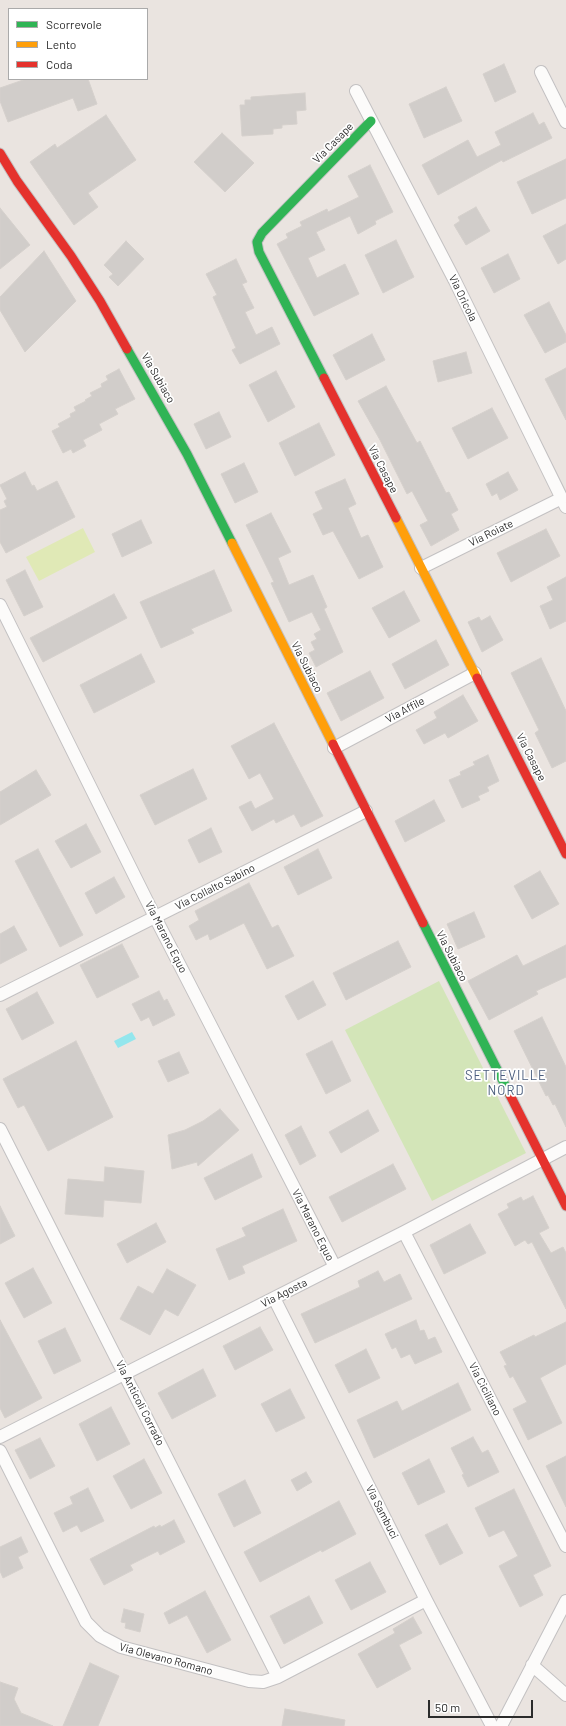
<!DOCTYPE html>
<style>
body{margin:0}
#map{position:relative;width:566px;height:1726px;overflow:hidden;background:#eae4e0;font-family:Barlow,sans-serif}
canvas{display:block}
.legend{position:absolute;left:8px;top:8px;width:140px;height:72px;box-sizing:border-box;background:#fff;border:1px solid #aaa;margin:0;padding:5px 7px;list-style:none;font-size:12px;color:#2b2b2b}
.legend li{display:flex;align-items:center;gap:8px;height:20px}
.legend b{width:20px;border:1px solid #aaa}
.scale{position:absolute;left:428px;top:1700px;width:105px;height:18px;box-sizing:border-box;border:2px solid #2b2b2b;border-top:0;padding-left:5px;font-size:12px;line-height:14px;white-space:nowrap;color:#2b2b2b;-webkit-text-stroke:3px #fff;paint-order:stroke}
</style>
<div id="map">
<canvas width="566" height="1726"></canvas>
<ul class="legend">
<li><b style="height:5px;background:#30b455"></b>Scorrevole</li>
<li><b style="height:5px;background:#ff9f0a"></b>Lento</li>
<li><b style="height:5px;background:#e5322d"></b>Coda</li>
</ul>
<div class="scale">50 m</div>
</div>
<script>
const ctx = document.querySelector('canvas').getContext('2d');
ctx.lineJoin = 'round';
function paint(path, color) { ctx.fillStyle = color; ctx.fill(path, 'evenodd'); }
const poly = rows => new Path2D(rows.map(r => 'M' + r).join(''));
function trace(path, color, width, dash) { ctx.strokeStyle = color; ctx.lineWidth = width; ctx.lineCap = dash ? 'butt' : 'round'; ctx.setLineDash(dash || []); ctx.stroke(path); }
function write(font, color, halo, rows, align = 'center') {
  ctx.font = font + ' Barlow,sans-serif'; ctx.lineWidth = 3.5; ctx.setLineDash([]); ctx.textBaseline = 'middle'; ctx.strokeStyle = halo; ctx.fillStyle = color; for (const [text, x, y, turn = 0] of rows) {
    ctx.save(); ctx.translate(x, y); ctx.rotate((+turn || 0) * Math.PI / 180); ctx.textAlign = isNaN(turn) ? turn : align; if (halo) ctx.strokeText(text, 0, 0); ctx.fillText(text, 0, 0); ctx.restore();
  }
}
paint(poly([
 [439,981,526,1153,432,1201,345,1030]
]), '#d3e5b8');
paint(poly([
 [83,528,95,552,39,581,26,557]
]), '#e0e9b6');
paint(poly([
 [132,1032,136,1039,118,1048,114,1041]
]), '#93e6ed');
const building = poly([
 [504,64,516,92,495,102,483,74,504,64],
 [26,79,88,79,97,104,78,111,73,98,8,122,0,101,0,88,26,79],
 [446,87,462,121,424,138,409,104,446,87],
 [305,93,306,110,296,111,297,124,282,125,282,128,273,129,273,134,242,136,240,105,245,105,245,100,251,100,251,97,305,93],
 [533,113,539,125,544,122,552,138,503,162,502,160,438,195,422,165,468,140,477,157,501,145,495,132,533,113],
 [106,115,136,160,88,193,98,207,74,225,30,162,55,144,57,148,106,115],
 [222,133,254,163,225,192,194,162,222,133],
 [566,159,566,198,532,214,517,182,566,159],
 [370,165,393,212,375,221,376,224,358,234,350,216,316,232,325,250,308,258,317,278,345,264,359,294,314,316,277,244,288,238,286,234,302,226,300,222,327,209,328,212,359,197,348,176,370,165],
 [476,207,490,231,466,245,454,225,460,221,458,217,476,207],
 [0,208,30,245,0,269,0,208],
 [566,224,566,259,558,264,543,236,566,224],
 [396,240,414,277,383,293,365,255,396,240],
 [126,241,144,259,118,286,109,277,113,274,104,265,126,241],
 [44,251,76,301,25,352,0,310,0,297,44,251],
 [508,254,520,279,494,293,481,268,508,254],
 [236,259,247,282,242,284,254,308,245,312,256,335,272,327,280,344,240,364,232,350,236,348,213,297,217,295,206,274,236,259],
 [549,302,566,335,566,342,545,353,524,315,549,302],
 [372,334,385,360,346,380,333,355,372,334],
 [466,352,472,373,438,382,433,361,466,352],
 [566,368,566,420,545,379,566,368],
 [119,369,135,399,115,409,118,414,99,424,102,430,83,440,86,446,73,453,71,449,63,453,52,431,60,427,58,424,71,417,70,414,76,411,74,407,86,401,85,400,92,396,90,393,102,387,101,384,108,380,106,376,119,369],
 [276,371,295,407,268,422,249,385,276,371],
 [386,386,417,443,420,441,446,493,449,492,458,510,451,514,459,530,431,546,420,525,428,521,412,491,407,494,380,440,358,401,386,386],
 [492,408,508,438,468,459,452,428,492,408],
 [219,412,231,437,206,449,194,424,219,412],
 [319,423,335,455,295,476,279,443,319,423],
 [244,463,258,492,235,503,221,474,244,463],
 [25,472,32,486,34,485,37,491,57,481,75,517,6,553,0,542,0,510,7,507,4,501,7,499,0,485,25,472],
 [508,472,518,490,500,500,497,493,492,496,486,484,508,472],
 [345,479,356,504,348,508,361,538,368,535,383,567,359,579,333,531,323,535,313,514,323,509,315,492,345,479],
 [271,513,291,552,278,558,289,585,313,575,327,607,324,609,343,652,316,667,309,653,315,650,311,642,317,639,314,634,321,630,312,612,289,622,271,583,274,582,246,525,271,513],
 [141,520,152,543,122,557,112,534,141,520],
 [546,529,560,556,511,582,497,553,546,529],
 [25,570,43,607,24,616,6,580,25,570],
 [214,570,232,611,191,629,194,633,161,648,140,602,214,570],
 [566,577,566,621,550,629,540,606,553,600,547,587,566,577],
 [404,591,420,621,389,638,372,608,404,591],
 [114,594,127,618,43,662,30,638,114,594],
 [490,616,503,640,482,652,468,622,479,617,481,621,490,616],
 [436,640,449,665,405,689,392,664,436,640],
 [141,654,155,682,94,713,80,685,141,654],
 [541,658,566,711,566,761,552,768,535,733,539,730,511,673,541,658],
 [370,671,384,698,341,721,327,693,370,671],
 [463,695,478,721,448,738,445,733,424,744,416,730,437,718,434,712,463,695],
 [274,723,323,816,301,827,294,814,276,823,274,819,252,831,239,807,251,801,255,809,274,799,260,773,249,779,231,746,274,723],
 [488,755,499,781,487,787,489,791,478,796,480,800,462,808,449,780,461,775,460,772,475,765,473,762,488,755],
 [193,769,207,799,155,825,140,795,193,769],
 [36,770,51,795,0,825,0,792,36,770],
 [434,800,445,821,405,842,395,821,434,800],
 [86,824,101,852,71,868,55,841,86,824],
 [211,828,222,852,199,863,188,840,211,828],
 [38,849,83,935,60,947,15,861,38,849],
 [318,849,332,878,298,895,284,867,318,849],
 [540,871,559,904,532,919,514,886,540,871],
 [114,877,125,897,96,914,85,893,114,877],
 [249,883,272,928,278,925,294,956,267,969,244,923,210,940,208,934,196,940,189,926,199,920,195,911,249,883],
 [474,912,485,937,458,949,447,924,474,912],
 [14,926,27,950,0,964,0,934,14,926],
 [398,941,411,967,346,1000,333,973,398,941],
 [122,944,139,977,97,998,80,965,122,944],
 [566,945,566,977,536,991,538,994,489,1020,468,981,517,955,523,966,566,945],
 [313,981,326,1005,298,1020,285,996,313,981],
 [159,991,164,1001,167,999,175,1015,153,1026,149,1017,141,1021,132,1004,159,991],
 [37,992,54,1023,22,1040,6,1009,37,992],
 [542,1017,566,1067,566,1127,555,1104,553,1105,548,1095,546,1096,514,1031,542,1017],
 [76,1041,113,1117,48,1151,24,1105,18,1108,3,1079,76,1041],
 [332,1041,351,1081,326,1094,306,1054,332,1041],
 [179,1052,189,1073,168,1082,158,1061,179,1052],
 [220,1109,239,1130,198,1166,197,1162,172,1169,168,1135,185,1130,203,1121,220,1109],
 [368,1110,379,1131,341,1153,329,1132,368,1110],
 [301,1126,316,1156,300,1165,285,1135,301,1126],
 [252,1154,262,1177,215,1200,204,1178,252,1154],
 [393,1164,406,1189,342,1222,329,1197,393,1164],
 [105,1167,144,1171,141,1203,104,1200,103,1217,65,1214,68,1179,104,1182,105,1167],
 [533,1196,549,1228,539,1233,551,1253,563,1247,566,1253,566,1309,532,1242,528,1244,525,1240,515,1246,498,1214,509,1208,507,1204,521,1197,523,1201,533,1196],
 [0,1206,15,1236,0,1244,0,1206],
 [283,1209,297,1241,242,1266,245,1273,229,1280,216,1249,246,1236,242,1228,283,1209],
 [156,1223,166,1242,127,1263,117,1244,156,1223],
 [470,1224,486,1253,444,1274,430,1245,470,1224],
 [33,1268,52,1303,24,1318,5,1283,33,1268],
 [167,1269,196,1285,178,1316,165,1309,150,1335,120,1319,138,1286,153,1294,167,1269],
 [378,1271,384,1282,400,1274,412,1299,315,1343,301,1314,360,1287,358,1281,378,1271],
 [0,1320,42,1398,5,1418,0,1408,0,1320],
 [416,1320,420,1331,424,1330,428,1340,435,1337,442,1352,415,1364,410,1354,401,1358,396,1347,392,1349,385,1334,416,1320],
 [566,1322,566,1364,540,1378,562,1423,528,1440,513,1409,527,1402,513,1376,510,1378,504,1366,507,1365,500,1352,534,1335,535,1337,566,1322],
 [260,1327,273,1350,235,1370,223,1346,260,1327],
 [65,1328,81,1361,54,1374,38,1341,65,1328],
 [366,1349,380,1378,349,1393,335,1365,366,1349],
 [203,1369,216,1396,172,1419,158,1393,203,1369],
 [458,1383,471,1410,374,1458,357,1420,397,1401,402,1411,458,1383],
 [290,1389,305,1418,276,1432,261,1404,290,1389],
 [111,1407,130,1444,97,1461,79,1424,111,1407],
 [473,1437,482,1453,488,1450,499,1472,468,1487,462,1475,464,1474,451,1448,473,1437],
 [40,1438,55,1466,30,1479,15,1450,40,1438],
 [566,1456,566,1507,546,1466,566,1456],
 [144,1459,162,1493,131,1509,113,1476,144,1459],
 [429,1459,445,1492,418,1505,402,1473,429,1459],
 [306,1472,312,1482,297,1491,291,1480,306,1472],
 [245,1480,261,1513,234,1527,218,1494,245,1480],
 [88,1488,104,1521,81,1532,77,1525,63,1532,54,1513,73,1504,70,1497,88,1488],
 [514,1489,551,1566,533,1575,543,1595,520,1607,499,1566,518,1556,504,1530,489,1537,475,1508,514,1489],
 [339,1501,356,1534,322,1552,321,1550,260,1582,244,1552,339,1501],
 [174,1520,185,1542,160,1555,158,1551,130,1565,133,1570,104,1585,90,1559,154,1526,155,1528,160,1525,161,1527,174,1520],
 [447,1524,463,1553,440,1565,425,1535,447,1524],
 [21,1537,28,1552,18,1557,23,1568,3,1578,0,1571,0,1547,21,1537],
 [370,1562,386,1592,351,1610,335,1580,370,1562],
 [205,1591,231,1640,207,1653,187,1615,169,1624,164,1613,205,1591],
 [309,1596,323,1623,284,1644,270,1616,309,1596],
 [124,1609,144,1614,140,1632,125,1628,126,1623,121,1622,124,1609],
 [413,1617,422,1633,399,1645,411,1669,377,1688,358,1654,395,1633,393,1629,413,1617],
 [90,1663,119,1676,98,1726,63,1726,90,1663],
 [0,1682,18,1688,14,1699,21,1713,53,1726,0,1726,0,1682],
 [285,1709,345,1720,344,1726,282,1726,285,1709]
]);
paint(building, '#d1cdca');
trace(building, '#d5d0cc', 1);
const street = poly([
 [541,72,566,122],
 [356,91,455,281,566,507],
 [421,568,562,498],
 [0,605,155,917,335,1267],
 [334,748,475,673],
 [0,995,366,811],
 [0,1129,278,1677],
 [404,1232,566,1546],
 [274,1298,426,1600,492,1726],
 [0,1437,404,1232,566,1147],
 [0,1451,86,1622,100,1636,121,1647,249,1681,263,1682,278,1677,426,1600],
 [532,1665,566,1695],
 [501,1726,566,1601]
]);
const fast = poly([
 [127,349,187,454,232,543],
 [324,378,259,252,257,242,262,233,371,121],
 [423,923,510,1095]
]);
const slow = poly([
 [396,518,477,678],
 [232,543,333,744]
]);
const jam = poly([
 [0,153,17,181,71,256,100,301,127,349],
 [324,378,396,518],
 [477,678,566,854],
 [333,744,423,923],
 [510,1095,566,1206]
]);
trace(street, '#c3c1c2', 14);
trace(fast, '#c3c1c2', 11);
trace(slow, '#c3c1c2', 11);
trace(jam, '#c3c1c2', 11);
trace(street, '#fcfbfa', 12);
trace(fast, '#30b455', 9);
trace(slow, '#ff9f0a', 9);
trace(jam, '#e5322d', 9);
write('11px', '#2b2b2b', '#fff', [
 ["Via Casape",333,143,-45],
 ["Via Oricola",463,298,64],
 ["Via Subiaco",158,378,60],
 ["Via Casape",383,469,63],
 ["Via Roiate",491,533,-26],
 ["Via Subiaco",307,667,63],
 ["Via Affile",405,710,-28],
 ["Via Casape",531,757,63],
 ["Via Collalto Sabino",215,887,-27],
 ["Via Marano Equo",166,937,63],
 ["Via Subiaco",452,956,63],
 ["Via Marano Equo",313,1225,63],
 ["Via Agosta",284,1293,-27],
 ["Via Ciciliano",485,1389,63],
 ["Via Anticoli Corrado",140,1403,63],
 ["Via Sambuci",382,1512,63],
 ["Via Olevano Romano",166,1659,15]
]);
ctx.letterSpacing = '1px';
write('13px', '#4a5d7d', '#fff', [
 ["SETTEVILLE",506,1076],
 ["NORD",506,1091]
]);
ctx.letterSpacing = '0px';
</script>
